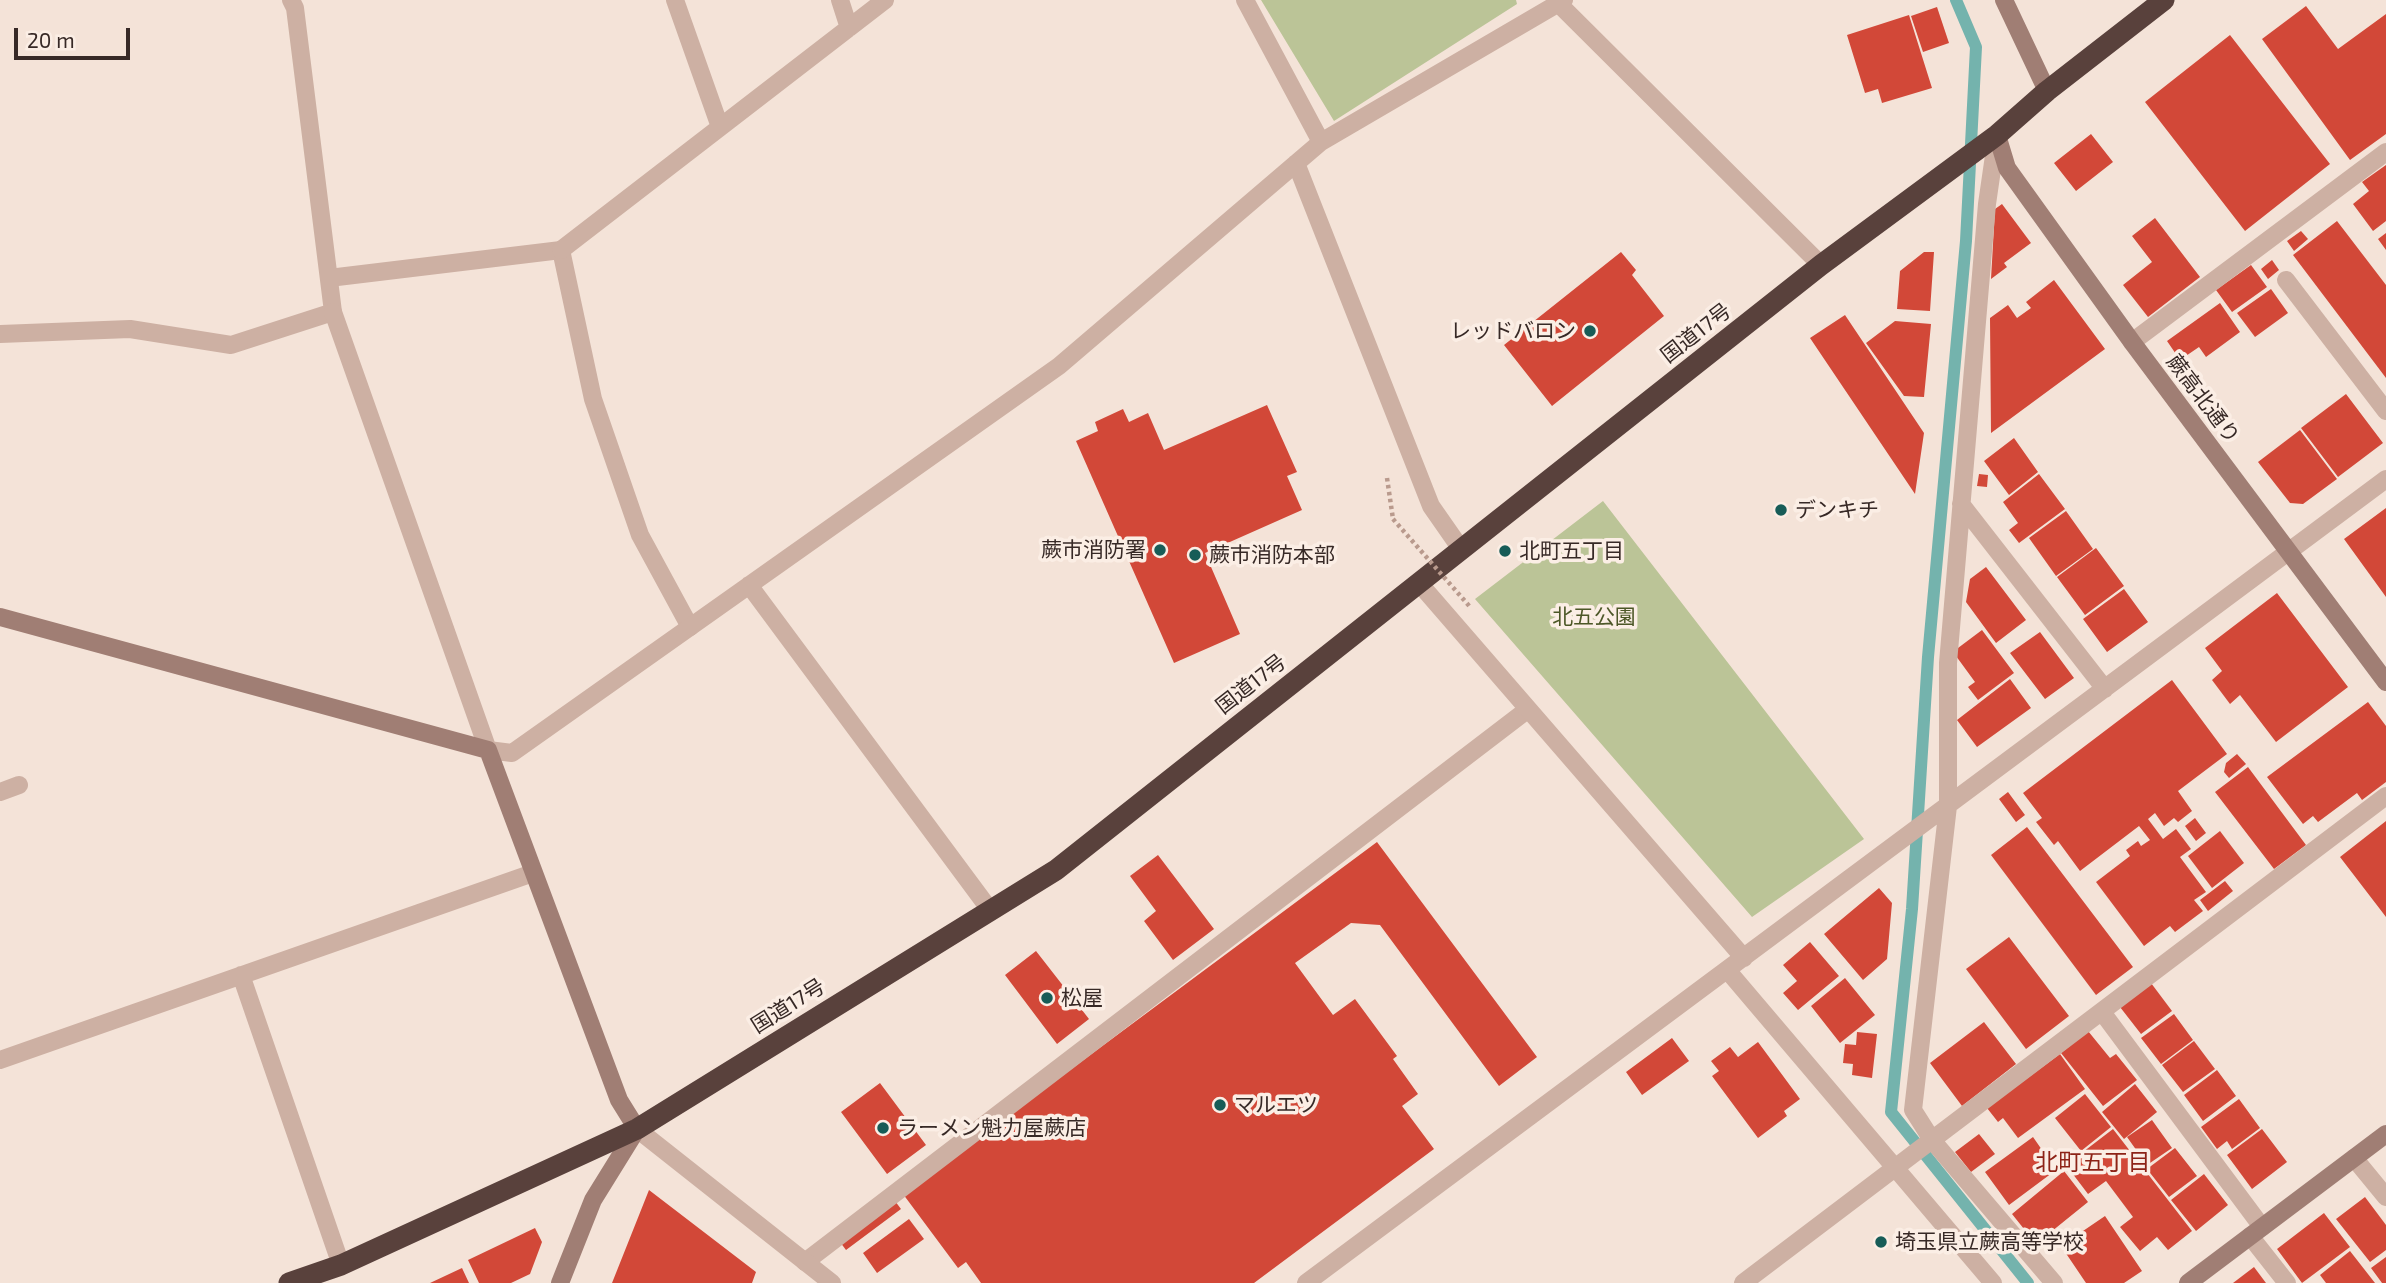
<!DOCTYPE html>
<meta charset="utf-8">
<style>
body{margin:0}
#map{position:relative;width:2386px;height:1283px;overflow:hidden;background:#f4e3d8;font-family:"Exo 2",sans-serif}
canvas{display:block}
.scale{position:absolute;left:14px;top:28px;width:116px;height:32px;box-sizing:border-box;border:4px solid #372926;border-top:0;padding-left:9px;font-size:21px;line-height:24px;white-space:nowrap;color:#372926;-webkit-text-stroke:5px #fbeee5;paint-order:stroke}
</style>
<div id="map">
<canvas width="2386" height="1283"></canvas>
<div class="scale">20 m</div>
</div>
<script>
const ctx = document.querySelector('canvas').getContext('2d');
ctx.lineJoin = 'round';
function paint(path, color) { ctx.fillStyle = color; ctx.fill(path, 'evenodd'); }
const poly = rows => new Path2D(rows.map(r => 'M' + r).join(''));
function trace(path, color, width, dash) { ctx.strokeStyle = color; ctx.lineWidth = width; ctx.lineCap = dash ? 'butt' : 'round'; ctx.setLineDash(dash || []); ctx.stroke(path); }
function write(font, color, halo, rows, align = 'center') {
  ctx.font = font + ' "Exo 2","Noto Sans JP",sans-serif'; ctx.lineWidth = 7; ctx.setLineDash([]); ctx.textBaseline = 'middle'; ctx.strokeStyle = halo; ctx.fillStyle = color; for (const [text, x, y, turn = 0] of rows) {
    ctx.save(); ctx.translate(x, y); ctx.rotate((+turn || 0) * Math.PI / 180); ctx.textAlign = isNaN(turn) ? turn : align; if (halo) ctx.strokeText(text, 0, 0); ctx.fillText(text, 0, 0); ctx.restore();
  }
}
paint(poly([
 [1261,0,1516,0,1517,4,1334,121],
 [1603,501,1864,839,1752,917,1475,599]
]), '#bbc497');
trace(poly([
 [1956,0,1976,47,1966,241,1928,657,1912,909,1891,1112,2028,1283]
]), '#74b3ad', 12);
paint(poly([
 [2306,6,2338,49,2386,14,2386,134,2350,160,2262,39],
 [1937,7,1949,43,1923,52,1911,16],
 [1909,15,1932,88,1882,103,1878,89,1865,93,1847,35],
 [2230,35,2330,164,2245,231,2145,102],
 [2091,134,2113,162,2076,191,2054,163],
 [2386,165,2386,221,2373,231,2353,204,2369,191,2362,182],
 [2002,204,2031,243,2004,263,2007,267,1991,279,1995,209],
 [2155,218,2200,277,2148,317,2123,285,2152,262,2132,236],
 [2337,221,2386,285,2386,378,2293,255],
 [2301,231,2308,239,2294,251,2287,241],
 [2386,233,2386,250,2378,239],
 [1621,252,1636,270,1632,275,1664,316,1552,406,1504,345],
 [1924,252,1934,252,1930,311,1897,309,1900,271],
 [2272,260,2279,270,2268,279,2261,269],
 [2251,265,2267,287,2232,312,2216,290],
 [2054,280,2105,349,1991,433,1990,318,2008,305,2017,318,2031,308,2026,302],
 [2271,289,2288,313,2255,337,2237,313],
 [2220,303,2240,332,2206,357,2199,347,2180,360,2167,341],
 [1845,315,1924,433,1915,494,1810,338],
 [1895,321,1931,324,1924,397,1904,396,1866,343],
 [2346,394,2383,443,2338,477,2301,428],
 [1267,405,1297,472,1287,476,1302,510,1205,553,1240,634,1174,663,1076,441,1098,431,1095,422,1123,409,1129,422,1148,413,1164,450],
 [2300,430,2337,479,2303,504,2290,503,2258,462],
 [2014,438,2038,472,2009,495,1984,461],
 [1979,474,1988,475,1987,487,1977,486],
 [2039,474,2065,509,2019,543,2009,530,2018,523,2003,502],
 [2386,508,2386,597,2344,539],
 [2066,511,2093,549,2056,576,2029,538],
 [2096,548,2124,586,2085,615,2057,577],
 [1986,567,2026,620,1996,643,1966,602,1970,579],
 [2124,589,2148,622,2107,652,2083,619],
 [2277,593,2348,687,2276,742,2240,695,2230,704,2212,680,2222,671,2205,648],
 [1982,630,2014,673,1978,700,1968,687,1975,682,1956,656,1958,648],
 [2040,632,2074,678,2045,699,2010,653],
 [2010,679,2031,708,1977,747,1957,720],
 [2172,680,2227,754,2178,791,2192,811,2178,822,2174,818,2164,826,2155,813,2148,819,2163,839,2176,829,2191,849,2180,857,2206,892,2194,900,2203,911,2175,932,2170,926,2144,946,2096,882,2130,856,2126,850,2138,841,2141,846,2150,840,2139,826,2080,871,2058,841,2054,845,2036,822,2042,818,2023,793],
 [2368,702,2386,726,2386,782,2362,800,2357,793,2318,822,2313,816,2303,824,2267,777],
 [2237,754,2246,764,2229,778,2224,772,2226,763],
 [2248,767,2306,845,2274,869,2215,792],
 [2008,792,2025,815,2016,822,1999,799],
 [2195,818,2206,833,2196,841,2185,826],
 [2386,821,2386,917,2340,857],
 [2027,827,2133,967,2096,995,1991,855],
 [2220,831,2244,863,2212,888,2188,856],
 [1377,842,1537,1057,1499,1086,1380,925,1351,923,1295,963,1333,1015,1355,999,1397,1056,1393,1059,1418,1094,1402,1106,1434,1149,1254,1283,981,1283,966,1262,958,1268,903,1194],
 [1158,855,1214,929,1173,960,1144,921,1156,911,1130,876],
 [2225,881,2233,891,2208,911,2200,900],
 [1879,888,1892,903,1887,959,1863,980,1824,934],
 [2009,937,2069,1016,2026,1049,1966,969],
 [1810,942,1839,976,1798,1010,1783,993,1797,981,1783,965],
 [1036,951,1089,1019,1057,1044,1005,975],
 [1845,978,1875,1015,1840,1043,1811,1006],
 [2151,983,2172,1011,2141,1034,2120,1007],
 [2174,1014,2193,1040,2161,1064,2141,1038],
 [1984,1022,2016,1064,1962,1106,1930,1063],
 [2088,1031,2110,1058,2116,1054,2137,1080,2103,1106,2061,1053],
 [1857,1032,1877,1034,1872,1078,1852,1075,1853,1064,1843,1063,1845,1044,1856,1045],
 [1672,1038,1689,1061,1642,1095,1626,1072],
 [2194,1041,2215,1069,2183,1092,2162,1065],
 [1758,1042,1800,1099,1784,1111,1787,1116,1758,1138,1712,1076,1719,1071,1711,1061,1730,1047,1738,1057],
 [2060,1054,2085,1089,2018,1138,2003,1118,1998,1122,1987,1108],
 [2217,1070,2236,1096,2203,1121,2184,1095],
 [880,1083,926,1145,887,1174,841,1112],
 [2135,1084,2157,1112,2124,1139,2102,1112],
 [2085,1094,2111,1127,2081,1151,2055,1118],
 [2239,1099,2260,1128,2232,1149,2227,1141,2217,1149,2201,1127],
 [2152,1120,2172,1148,2147,1165,2127,1137],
 [2113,1129,2192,1231,2168,1250,2157,1237,2140,1251,2120,1227,2133,1217,2106,1181,2088,1194,2066,1165],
 [2262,1129,2287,1162,2252,1189,2227,1155],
 [1979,1134,1995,1154,1971,1172,1955,1152],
 [2033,1137,2056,1170,2009,1205,1985,1172],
 [2175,1148,2197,1176,2169,1197,2147,1169],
 [2064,1171,2088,1202,2036,1244,2012,1214],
 [2204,1174,2228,1205,2196,1231,2171,1200],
 [649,1190,756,1272,752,1283,612,1283],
 [2365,1197,2386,1225,2386,1250,2370,1262,2336,1219],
 [895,1201,901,1209,846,1250,840,1242],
 [2324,1213,2350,1247,2302,1283,2277,1249],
 [2105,1216,2142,1271,2124,1283,2086,1283,2061,1246],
 [909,1219,924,1239,877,1273,863,1253],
 [535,1228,542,1242,530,1274,511,1283,479,1283,468,1260],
 [2350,1251,2375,1283,2326,1283,2320,1275],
 [2386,1257,2386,1283,2382,1283,2371,1268],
 [2254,1267,2266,1283,2233,1283],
 [462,1268,469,1283,430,1283]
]), '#d24838');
trace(poly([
 [1387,478,1393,519]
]), '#b99a8d', 4.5, [3.5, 3.5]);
trace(poly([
 [329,278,561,250,593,399,640,535,690,627],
 [0,334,130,329,231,345,333,312,295,8,291,0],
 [2132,342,2386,152],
 [0,792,19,785],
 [805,1262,1527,710]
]), '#cdb0a3', 18);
trace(poly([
 [675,0,720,127],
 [840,0,849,28],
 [1245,0,1321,142],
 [1558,3,1821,265],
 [1997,135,1987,204,1948,663,1948,806,1913,1110,1932,1140,2054,1283],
 [1296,163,1431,506,1461,549],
 [561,250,885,0],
 [2286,280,2386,411],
 [333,312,488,750,512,753,1059,366,1321,142,1564,0],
 [1961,504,2105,689],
 [1419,583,1744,958],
 [749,585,990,910],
 [1728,971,1993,1283],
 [241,975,341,1265],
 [2102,1012,2262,1227],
 [0,1060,533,873],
 [637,1129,832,1283],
 [2354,1158,2386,1197],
 [2250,1236,2287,1283],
 [1306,1283,2386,479],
 [1743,1283,2386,796]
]), '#cdb0a3', 18);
trace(poly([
 [2004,0,2047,91],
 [1997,135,2007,168,2132,342,2386,682],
 [0,617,488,750,619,1100,637,1129,593,1200,560,1283],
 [2188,1283,2386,1134]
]), '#a07e74', 18);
trace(poly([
 [289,1283,341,1265,637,1129,1056,870,1821,265,1997,135,2047,91,2164,0]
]), '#59413c', 21);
trace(poly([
 [1393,519,1471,608]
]), '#b99a8d', 4.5, [3.5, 3.5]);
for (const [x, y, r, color] of [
 [1590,331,7,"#175c57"],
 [1781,510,7,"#175c57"],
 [1160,550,7,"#175c57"],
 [1505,551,7,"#175c57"],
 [1195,555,7,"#175c57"],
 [1047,998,7,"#175c57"],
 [1220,1105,7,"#175c57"],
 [883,1128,7,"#175c57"],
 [1881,1242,7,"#175c57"]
]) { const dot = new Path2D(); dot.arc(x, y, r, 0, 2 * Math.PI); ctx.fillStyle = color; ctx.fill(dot); trace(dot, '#fbeee5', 2.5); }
write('21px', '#372926', '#fbeee5', [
 ["レッドバロン",1576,331,"right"],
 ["デンキチ",1795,510],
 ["蕨市消防署",1146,550,"right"],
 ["北町五丁目",1519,551],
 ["蕨市消防本部",1209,555],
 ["松屋",1061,998],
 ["マルエツ",1234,1105],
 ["ラーメン魁力屋蕨店",897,1128],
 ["埼玉県立蕨高等学校",1895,1242]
], 'left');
write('21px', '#372926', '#fbeee5', [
 ["国道17号",1696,333,-38],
 ["蕨高北通り",2203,399,53],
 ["国道17号",1251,684,-38],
 ["国道17号",788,1006,-32]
]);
write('21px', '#4c5727', '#fbeee5', [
 ["北五公園",1594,617]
]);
write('23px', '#8d2317', '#fbeee5', [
 ["北町五丁目",2093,1162]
]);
</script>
